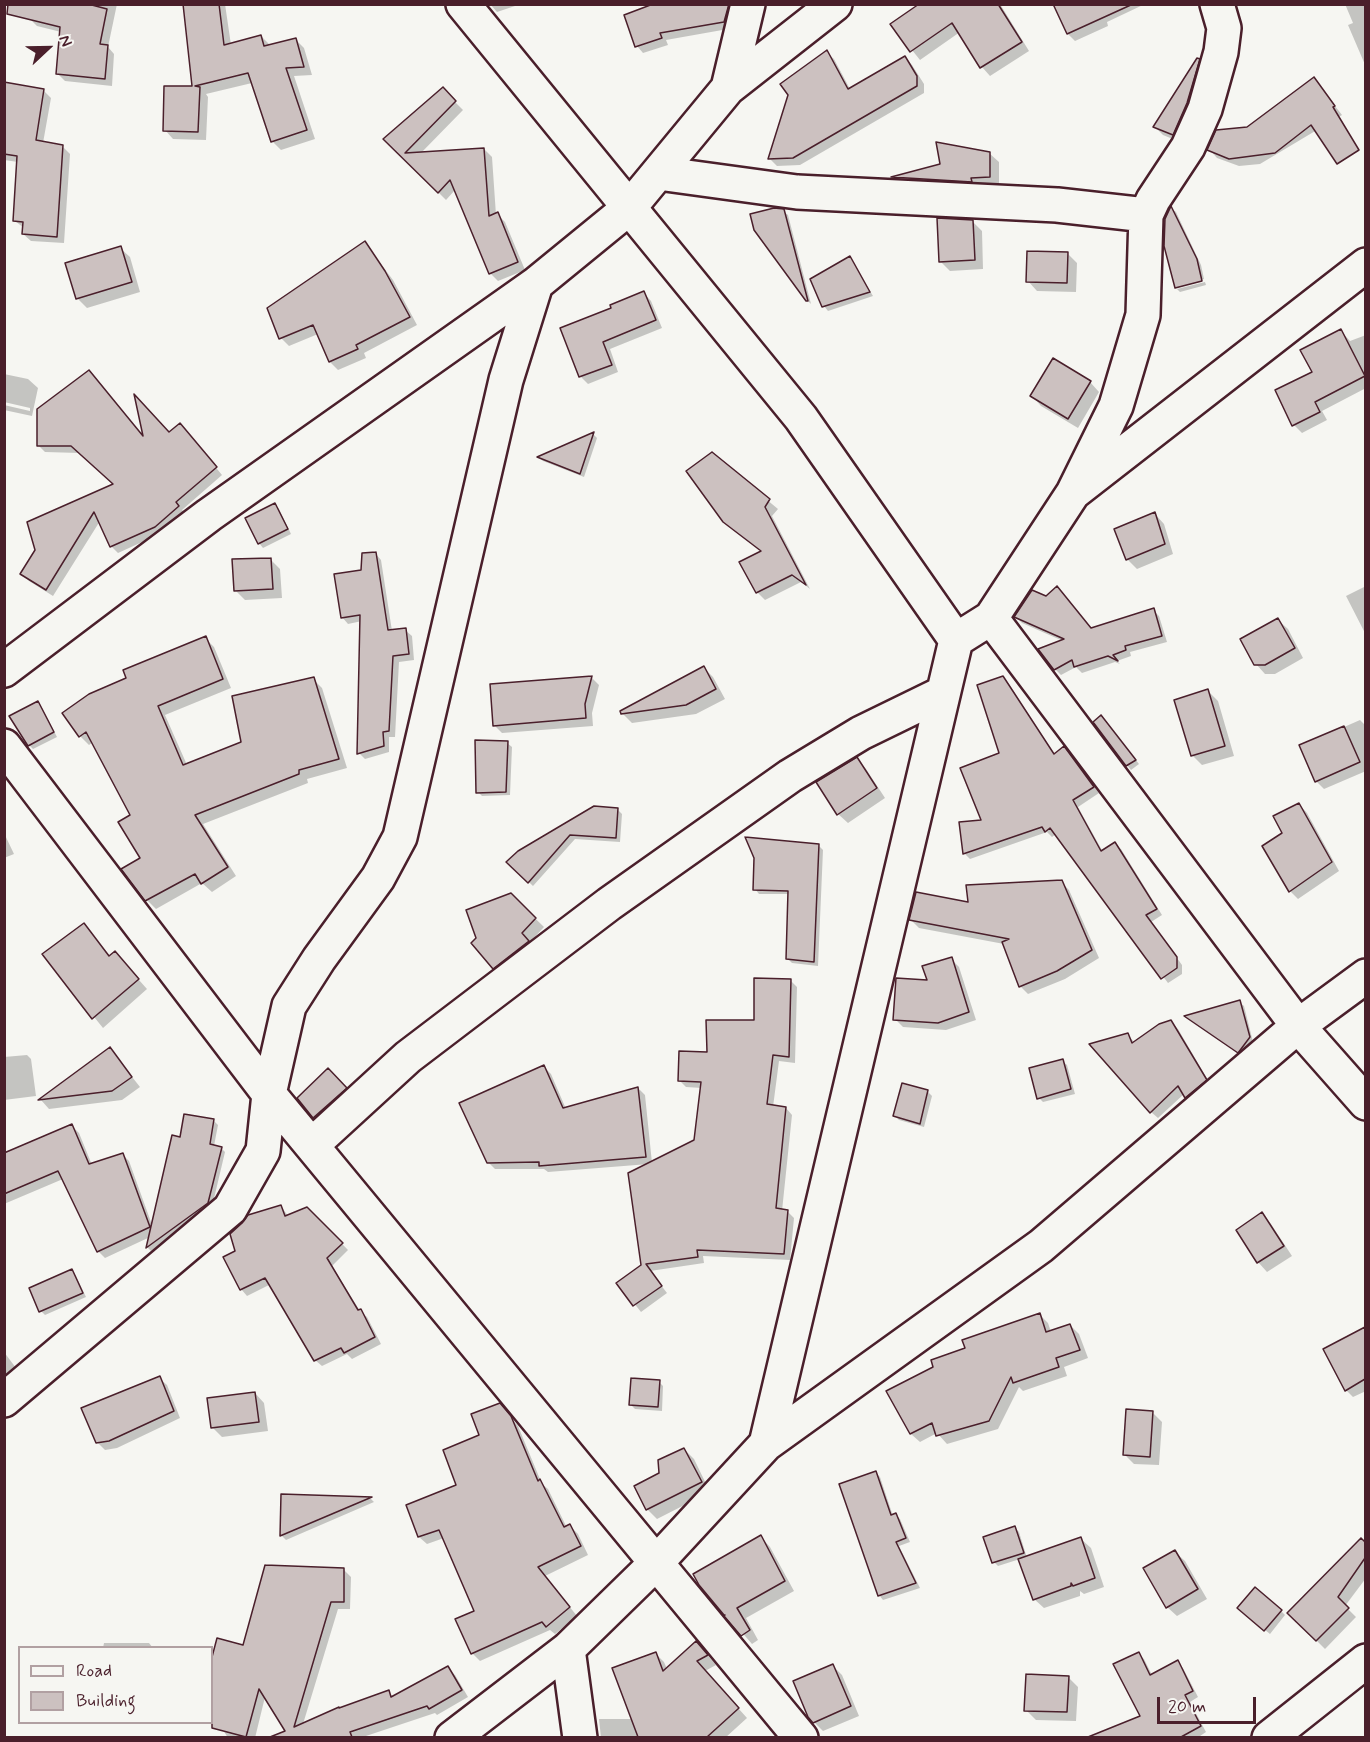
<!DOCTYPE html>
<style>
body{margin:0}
#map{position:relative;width:1370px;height:1742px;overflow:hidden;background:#f6f6f2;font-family:Mynerve,sans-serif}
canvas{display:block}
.frame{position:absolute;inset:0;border:6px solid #4a1f2b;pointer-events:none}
.legend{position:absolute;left:18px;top:1646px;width:195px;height:78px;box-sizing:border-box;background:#f6f6f2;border:2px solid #b1a0a2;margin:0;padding:8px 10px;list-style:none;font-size:18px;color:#4a1f2b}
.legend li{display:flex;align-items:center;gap:12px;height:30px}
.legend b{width:30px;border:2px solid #b1a0a2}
.north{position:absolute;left:18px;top:18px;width:60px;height:60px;-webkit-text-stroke:4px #f6f6f2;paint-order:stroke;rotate:68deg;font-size:16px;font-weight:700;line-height:24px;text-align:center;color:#4a1f2b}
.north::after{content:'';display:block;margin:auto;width:21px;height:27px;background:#4a1f2b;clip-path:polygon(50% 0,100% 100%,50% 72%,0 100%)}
.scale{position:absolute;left:1157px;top:1697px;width:99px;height:27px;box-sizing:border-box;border:3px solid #4a1f2b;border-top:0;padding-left:8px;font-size:18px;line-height:21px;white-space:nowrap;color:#4a1f2b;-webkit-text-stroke:4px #f6f6f2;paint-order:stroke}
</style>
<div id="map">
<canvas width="1370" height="1742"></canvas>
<div class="frame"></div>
<ul class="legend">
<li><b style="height:8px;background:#f6f6f2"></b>Road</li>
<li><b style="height:16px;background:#ccc1c0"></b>Building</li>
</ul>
<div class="north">N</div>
<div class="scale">20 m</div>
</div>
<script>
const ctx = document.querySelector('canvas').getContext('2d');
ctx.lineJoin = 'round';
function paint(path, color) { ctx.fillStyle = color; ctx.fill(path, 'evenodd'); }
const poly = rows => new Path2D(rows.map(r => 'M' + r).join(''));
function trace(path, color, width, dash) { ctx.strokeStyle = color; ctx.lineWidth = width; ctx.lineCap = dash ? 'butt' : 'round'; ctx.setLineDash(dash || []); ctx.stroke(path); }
paint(poly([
 [33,4,117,4,108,47,114,54,112,86,65,81,58,74,61,32,37,26,30,19],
 [185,4,225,4,231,45,261,36,270,45,296,40,304,48,312,75,294,76,315,139,281,150,272,141,252,83,206,94,208,97,206,140,173,139,165,130,194,88],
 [490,4,521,4,497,12],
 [724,4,728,29,666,40,668,45,643,53,637,46,626,15],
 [921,4,1000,4,1029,51,990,76,982,67,960,32,920,60,892,25],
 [1065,4,1145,4,1107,22,1108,26,1075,41,1068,34,1057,8],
 [1345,4,1366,4,1366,67,1348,25,1353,23],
 [826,52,834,59,850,89,905,57,912,65,924,84,924,93,800,165,777,166,770,159],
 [1199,60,1206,68,1180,142,1163,135,1155,127],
 [1314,79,1342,115,1260,164,1239,166,1217,158,1209,149,1248,128],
 [4,84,44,91,51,98,43,143,62,146,70,154,64,243,31,241,23,234,24,228,15,221,18,162,4,160],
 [442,89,463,110,420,154,484,149,492,157,496,215,497,214,505,222,525,270,498,281,490,273,455,190,446,200,385,139],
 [989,153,999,162,999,186,902,185,894,178],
 [1172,209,1176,212,1201,265,1204,279,1177,286,1177,288],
 [783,211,788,215,811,304,807,300],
 [972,221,982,231,983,269,950,271,940,261],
 [365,243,393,280,417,325,364,353,366,358,338,370,330,362,318,334,289,346,281,338],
 [120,248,130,257,140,292,87,308,77,298],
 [1068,254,1077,263,1076,292,1037,291,1028,281],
 [850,258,873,296,828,311,824,306],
 [1205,282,1206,285,1180,292,1177,289],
 [644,293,651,301,662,328,610,349,618,372,588,384,580,376,613,309],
 [1341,331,1350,341,1366,335,1366,388,1322,411,1327,420,1302,433,1294,425,1314,372],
 [4,374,28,379,38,388,32,416,4,410,4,405,30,411,30,408,4,402],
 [1090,382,1099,392,1078,428,1041,406,1032,396],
 [187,432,222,475,182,510,185,513,162,533,118,553,111,546,100,521,53,596,29,581,22,574,115,485,79,453,45,452,38,445,145,440],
 [593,434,597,438,584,477,543,461,539,458],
 [712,454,778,509,772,516,810,589,801,582,765,600,757,592,762,552,724,521],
 [275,505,279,509,291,534,263,548,259,543],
 [1155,514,1164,524,1173,554,1137,569,1128,560,1116,530],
 [375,553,381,560,392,631,405,630,412,636,414,660,399,662,395,737,389,737,389,752,365,759,359,753,362,621,348,624,342,617,363,571],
 [271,560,280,569,282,598,245,600,235,590],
 [1366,586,1366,635,1346,596],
 [1046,597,1092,629,1153,610,1159,616,1167,642,1130,652,1131,656,1117,661,1120,664,1115,662,1082,673,1076,667,1061,675,1055,669,1063,641,1022,623,1016,617],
 [1278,620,1288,629,1303,658,1275,674,1265,674,1256,664],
 [205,638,214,647,231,688,165,715,187,765,243,743,313,679,322,688,347,768,307,779,308,783,203,824,236,876,212,892,202,883,156,909,147,900,142,859,132,815,93,742,89,745,80,736,128,679],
 [704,668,713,677,725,699,696,714,632,723,622,713],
 [592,678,599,685,592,713,593,726,502,733,494,725],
 [1003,678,1009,684,1055,755,1069,754,1099,793,1078,807,1103,852,1115,844,1121,849,1162,915,1151,922,1182,965,1182,974,1168,983,1056,834,1052,837,1047,832,970,859,964,853,983,821,1001,754],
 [1208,691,1218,701,1234,756,1202,765,1192,755],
 [37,703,42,708,57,737,33,749,29,745],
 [1360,720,1366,726,1366,771,1324,789,1316,781,1301,746],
 [1105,721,1139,764,1131,770,1127,765],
 [507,743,512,747,510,795,482,796,478,792],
 [857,759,866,769,885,798,848,823,838,814],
 [1299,804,1307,813,1339,871,1298,899,1290,891,1284,834],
 [617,809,622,814,620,842,575,839,533,886,508,862],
 [4,833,14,854,4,858],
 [819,846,823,850,818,966,792,963,788,959,789,894,759,894,755,889],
 [1061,882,1069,890,1099,958,1065,979,1028,994,1020,986,1004,944,919,928,911,920],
 [511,895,544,927,530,942,536,950,502,977,494,968,478,938],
 [84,925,111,957,115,953,147,989,103,1028,44,955],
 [951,959,959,967,976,1020,946,1030,903,1027,895,1019],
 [790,980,797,987,795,1063,779,1061,773,1107,786,1108,792,1115,782,1211,787,1211,794,1218,790,1260,703,1256,704,1263,650,1271,667,1293,641,1312,618,1283,643,1266,649,1164,548,1172,544,1169,495,1169,488,1162,544,1067,551,1074,566,1109,638,1088,645,1095,652,1163,695,1141,702,1088,686,1087,680,1081,709,1053,755,1021],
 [1239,1002,1244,1006,1253,1042,1243,1056,1186,1017],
 [1171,1022,1178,1029,1212,1087,1193,1104,1184,1094,1158,1118,1151,1112,1127,1034,1135,1043],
 [110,1049,140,1087,122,1100,49,1109,41,1100],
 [27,1055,31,1059,36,1096,4,1100,4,1057],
 [1062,1061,1067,1065,1075,1094,1043,1102,1039,1098],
 [328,1070,355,1098,324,1127,299,1098],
 [903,1085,928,1092,932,1096,924,1127,899,1120,895,1116],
 [213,1120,218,1125,214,1146,221,1148,225,1152,212,1207,151,1251,147,1247,150,1237,105,1258,99,1252,63,1179,4,1204,4,1155,72,1126,79,1133,92,1165,122,1154,129,1161,152,1225,181,1139],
 [281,1206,288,1216,307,1208,348,1250,332,1266,360,1311,367,1317,381,1344,352,1359,347,1354,322,1366,315,1360,271,1284,247,1296,241,1289,237,1252],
 [1262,1214,1271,1224,1292,1256,1267,1272,1258,1262],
 [72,1271,76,1276,86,1297,45,1315,41,1311],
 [1039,1314,1048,1323,1051,1332,1070,1325,1079,1334,1088,1358,1064,1367,1067,1376,1023,1391,1019,1387,998,1429,947,1444,937,1433,920,1442,911,1434,888,1392,967,1349],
 [1364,1341,1366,1391,1353,1397,1346,1390],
 [4,1352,16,1368,4,1377],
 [159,1378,167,1385,180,1418,117,1448,105,1450,97,1442],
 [659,1382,663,1386,662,1411,635,1409,631,1405],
 [255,1393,264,1403,268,1431,222,1437,212,1427],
 [1152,1412,1162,1422,1159,1465,1134,1464,1124,1454],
 [507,1413,518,1426,542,1484,548,1489,567,1528,570,1526,578,1534,588,1555,545,1576,577,1616,555,1634,550,1630,480,1661,472,1653,476,1611,444,1538,427,1544,419,1537,408,1506,458,1486,481,1435],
 [684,1449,694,1459,710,1492,657,1519,647,1509,661,1474],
 [875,1472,880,1477,893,1516,896,1515,900,1519,910,1542,899,1546,920,1588,883,1600,879,1595],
 [283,1496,371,1499,374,1502,286,1540,282,1536],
 [1015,1528,1019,1532,1027,1558,1081,1539,1091,1548,1104,1587,1084,1594,1080,1591,1080,1596,1044,1608,1034,1599,1020,1559,998,1566,994,1562],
 [761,1537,770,1547,794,1591,746,1618,758,1640,752,1644,700,1584],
 [1361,1540,1366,1544,1366,1578,1345,1606,1356,1617,1325,1649,1289,1613],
 [1175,1552,1185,1561,1207,1599,1177,1616,1167,1607],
 [344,1570,351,1577,350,1609,338,1609,303,1724,388,1692,394,1698,448,1668,455,1675,468,1697,437,1715,435,1713,360,1738,290,1738,265,1697,255,1738,228,1738,212,1712,212,1663,218,1639,244,1647],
 [1281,1611,1285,1615,1270,1634,1244,1613],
 [104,1643,149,1643,153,1648,103,1648],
 [705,1652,716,1665,705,1671,747,1718,725,1738,687,1738,630,1663,655,1653,664,1662,667,1669],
 [1138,1653,1144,1659,1152,1675,1177,1662,1183,1668,1198,1697,1190,1702,1206,1732,1197,1738,1100,1738,1107,1730,1142,1716],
 [833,1666,842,1675,859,1716,823,1731,814,1722],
 [1068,1677,1078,1687,1076,1721,1036,1720,1026,1710],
 [599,1719,643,1719,652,1728,655,1738,601,1738]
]), '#0003');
const building = poly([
 [8,4,88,4,107,9,100,44,108,45,105,79,56,74,60,27,7,14,8,4],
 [183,4,219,4,224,45,261,35,264,46,296,38,304,67,286,68,307,130,271,142,248,73,195,86,200,87,198,132,163,131,164,86,192,86,183,4],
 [653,4,729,4,724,22,660,33,662,38,635,47,624,15,653,4],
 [919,4,998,4,1022,42,980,68,952,23,910,52,890,24,919,4],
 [1053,4,1133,4,1067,34,1053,4],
 [827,50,848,89,905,56,917,76,917,86,793,158,768,159,788,95,780,84,827,50],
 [1197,58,1200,59,1187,103,1173,135,1153,127,1197,58],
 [1314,77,1335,106,1333,107,1359,150,1337,164,1311,125,1275,153,1229,159,1207,150,1216,130,1247,127,1314,77],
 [4,82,44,89,36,140,63,145,57,237,22,234,23,222,13,221,17,156,4,154,4,82],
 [443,87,456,101,405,153,484,148,489,216,498,212,518,262,489,274,450,180,438,193,383,139,443,87],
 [936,142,990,152,990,177,971,178,972,182,891,177,940,164,936,142],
 [1171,206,1197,259,1202,281,1175,288,1164,246,1165,219,1171,206],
 [774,208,784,209,808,301,806,301,754,230,750,214,774,208],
 [937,218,973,220,975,260,939,262,937,218],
 [365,241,385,271,410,317,356,345,358,349,329,362,313,325,279,339,267,308,365,241],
 [121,246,132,282,76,299,65,263,121,246],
 [1027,251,1068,252,1067,283,1026,282,1027,251],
 [850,256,870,292,822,307,810,279,850,256],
 [644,291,656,320,603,342,612,365,579,377,560,328,611,308,610,305,644,291],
 [1341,329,1365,376,1315,402,1320,412,1292,426,1275,390,1312,372,1300,350,1341,329],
 [1053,358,1091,381,1068,419,1030,396,1053,358],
 [89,370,143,436,134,394,169,432,180,423,217,467,176,502,179,506,155,527,110,547,94,512,46,590,20,574,35,550,27,522,113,484,71,446,37,446,37,409,89,370],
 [594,432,580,474,537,457,594,432],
 [712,452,770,499,765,507,806,585,792,575,756,593,739,562,761,551,723,522,686,471,712,452],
 [275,503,288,529,258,544,245,518,275,503],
 [1155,512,1165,544,1126,560,1114,529,1155,512],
 [376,552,388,630,406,628,409,654,393,656,389,731,383,732,384,746,357,754,360,615,341,618,334,574,361,570,362,553,376,552],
 [271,558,273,589,234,591,232,559,271,558],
 [1057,586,1091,628,1154,608,1162,636,1125,646,1126,650,1113,655,1118,661,1108,656,1074,667,1072,660,1054,670,1038,649,1064,639,1014,617,1032,590,1046,596,1057,586],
 [1278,618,1295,648,1265,665,1254,665,1240,639,1278,618],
 [206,636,223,679,158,706,183,765,241,742,232,696,314,677,339,759,299,770,299,774,195,815,228,867,201,884,195,874,145,901,121,869,140,858,118,822,130,815,86,732,79,737,62,713,89,694,126,678,123,670,206,636],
 [704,666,716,689,686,705,621,714,620,711,704,666],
 [592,676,585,704,586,718,493,726,490,684,592,676],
 [1003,676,1054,754,1064,746,1094,787,1073,800,1101,851,1115,842,1157,909,1146,915,1177,957,1177,968,1161,979,1050,828,1045,832,1042,827,963,854,959,822,981,820,960,768,999,753,977,685,1003,676],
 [1208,689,1225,746,1191,756,1174,700,1208,689],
 [38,701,54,732,28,746,9,716,38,701],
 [1101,715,1136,760,1126,766,1093,722,1101,715],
 [1344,726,1360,762,1315,782,1299,745,1344,726],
 [475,740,508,741,506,792,476,793,475,740],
 [857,757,877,788,837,815,816,782,857,757],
 [1299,803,1332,862,1289,892,1262,846,1282,833,1273,816,1299,803],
 [594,806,618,808,616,838,570,835,528,883,506,862,518,851,594,806],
 [745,837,819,844,814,962,786,959,788,891,753,890,754,858,745,837],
 [1062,880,1092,950,1057,971,1019,987,1002,942,1009,939,909,920,916,892,968,902,966,885,1062,880],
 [511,893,536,918,522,933,529,941,493,969,471,943,476,938,466,910,511,893],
 [84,923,109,956,115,951,139,979,92,1019,42,954,84,923],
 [952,957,969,1012,938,1023,893,1020,896,978,927,980,922,966,952,957],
 [754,978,791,979,789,1057,773,1055,767,1104,786,1107,776,1208,788,1210,784,1254,697,1250,698,1257,646,1264,662,1286,633,1306,616,1283,641,1265,628,1173,694,1140,701,1082,678,1081,679,1051,707,1052,706,1020,754,1020,754,978],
 [1240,1000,1250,1037,1238,1053,1184,1016,1240,1000],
 [1171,1020,1207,1080,1185,1098,1178,1086,1150,1113,1089,1044,1128,1033,1132,1043,1159,1024,1171,1020],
 [110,1047,132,1077,112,1091,38,1100,110,1047],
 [1063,1059,1071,1089,1037,1099,1029,1068,1063,1059],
 [544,1065,563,1108,638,1087,646,1157,539,1166,539,1162,487,1163,459,1103,544,1065],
 [328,1068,347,1088,313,1118,297,1098,328,1068],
 [902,1083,928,1090,920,1124,893,1116,902,1083],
 [184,1114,214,1119,210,1144,222,1147,208,1203,146,1248,172,1135,180,1137,184,1114],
 [72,1124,89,1164,123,1153,150,1227,97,1252,58,1171,4,1194,4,1153,72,1124],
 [281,1205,285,1216,307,1207,343,1243,327,1258,358,1310,361,1309,375,1337,344,1353,341,1348,314,1361,265,1278,240,1290,223,1257,235,1251,230,1234,242,1223,248,1215,281,1205],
 [1262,1212,1284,1246,1257,1263,1236,1230,1262,1212],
 [72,1269,83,1293,39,1312,29,1288,72,1269],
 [1040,1313,1046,1332,1070,1324,1080,1350,1056,1358,1059,1367,1013,1383,1011,1377,989,1421,936,1436,932,1423,910,1434,886,1391,933,1367,931,1360,965,1348,962,1340,1040,1313],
 [1365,1327,1365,1379,1345,1391,1323,1349,1365,1327],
 [160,1376,174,1411,109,1441,96,1443,81,1408,160,1376],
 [631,1378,660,1380,658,1407,629,1405,631,1378],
 [255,1392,259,1422,211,1428,207,1398,255,1392],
 [500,1403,511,1416,538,1481,540,1479,564,1527,570,1524,581,1546,538,1567,570,1607,546,1627,542,1622,471,1654,455,1619,474,1611,439,1530,418,1537,406,1505,456,1485,443,1450,479,1435,471,1414,500,1403],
 [1126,1409,1153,1411,1150,1457,1123,1455,1126,1409],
 [684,1448,702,1482,646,1510,634,1486,659,1473,658,1460,684,1448],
 [876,1471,891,1515,896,1513,906,1538,896,1542,916,1583,878,1596,839,1484,876,1471],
 [281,1494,372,1497,280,1536,281,1494],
 [1015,1526,1024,1553,992,1563,983,1537,1015,1526],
 [761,1535,785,1581,737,1608,750,1630,741,1636,724,1616,725,1615,724,1615,699,1585,693,1574,761,1535],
 [1081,1537,1095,1578,1073,1586,1071,1583,1071,1586,1033,1600,1018,1559,1081,1537],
 [1361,1538,1365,1542,1365,1558,1338,1597,1349,1608,1316,1641,1287,1613,1361,1538],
 [1175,1550,1198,1589,1166,1608,1143,1568,1175,1550],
 [265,1565,344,1568,344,1602,331,1602,294,1727,339,1707,339,1708,389,1690,391,1697,448,1666,462,1690,429,1709,427,1706,350,1732,352,1737,270,1737,285,1731,259,1689,246,1737,212,1728,212,1657,217,1638,243,1645,265,1565],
 [1255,1587,1282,1610,1264,1631,1237,1608,1255,1587],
 [696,1641,708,1655,697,1661,739,1708,707,1737,638,1737,612,1668,656,1652,663,1671,696,1641],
 [1139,1652,1150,1675,1178,1660,1193,1691,1185,1695,1201,1726,1181,1737,1088,1737,1140,1716,1113,1664,1139,1652],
 [833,1664,851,1706,813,1723,808,1717,793,1681,833,1664],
 [1026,1674,1069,1676,1067,1712,1024,1711,1026,1674]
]);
paint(building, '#ccc1c0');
trace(building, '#4a1f2b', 1.5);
const minor = poly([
 [463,4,801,418,956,640,991,618,1298,1026,1366,1103],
 [728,88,748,4],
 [658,173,797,192,1057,205,1146,215],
 [1073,493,1116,406,1143,315,1146,215,1153,200,1188,147,1205,109,1221,52,1224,28,1217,4],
 [991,618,1073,493,1366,265],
 [4,670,209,515,536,284,629,208,728,88,835,4],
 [4,746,269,1094,801,1738],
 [312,1145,408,1057,609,904,790,776,861,733,943,693],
 [4,1400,230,1209,263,1151,269,1094,289,1006,319,959,378,878,400,837,506,380,536,284],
 [766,1444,956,640],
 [568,1649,580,1738],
 [452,1738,568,1649,655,1564,766,1444,1041,1246,1298,1026,1366,976],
 [1269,1738,1366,1661]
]);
trace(minor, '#4a1f2b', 38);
trace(minor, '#f6f6f2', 33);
</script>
